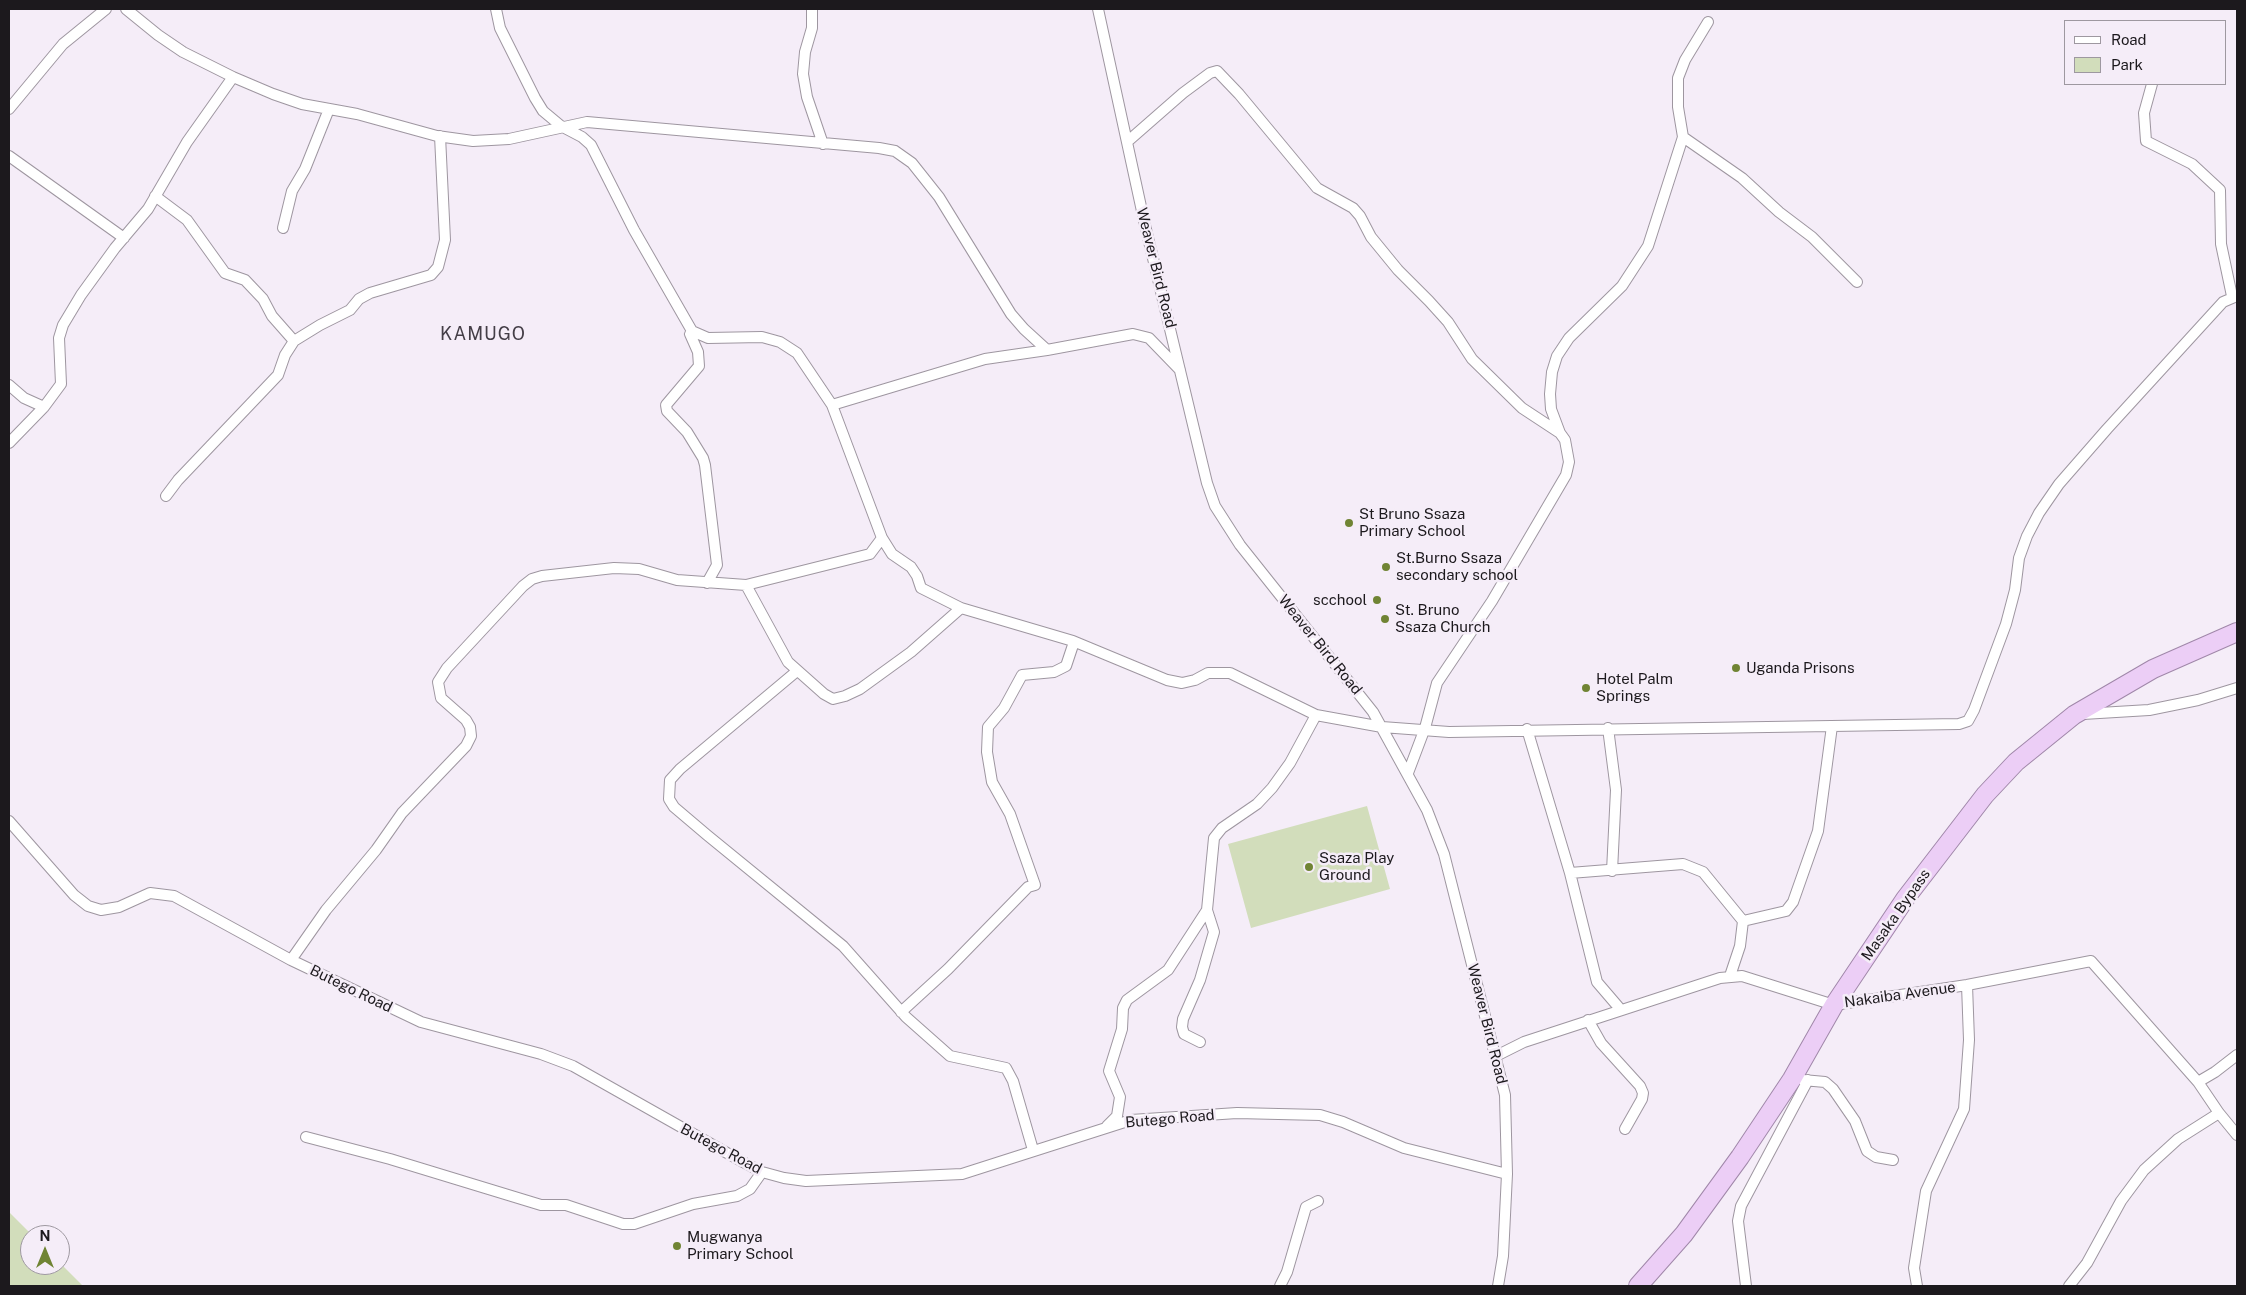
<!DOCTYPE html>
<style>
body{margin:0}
#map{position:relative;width:2246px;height:1295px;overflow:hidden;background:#f5edf8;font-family:"Public Sans",sans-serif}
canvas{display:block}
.frame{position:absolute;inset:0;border:10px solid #1c191d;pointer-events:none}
.legend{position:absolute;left:2064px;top:20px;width:162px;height:65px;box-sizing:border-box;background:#f5edf8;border:1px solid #9e98a0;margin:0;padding:6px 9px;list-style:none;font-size:15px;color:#1c191d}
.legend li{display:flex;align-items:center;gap:10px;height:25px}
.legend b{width:25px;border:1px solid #9e98a0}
.north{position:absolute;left:20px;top:1225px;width:50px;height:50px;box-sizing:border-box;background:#f5edf8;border:1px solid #9e98a0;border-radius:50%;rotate:0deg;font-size:14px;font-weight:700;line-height:20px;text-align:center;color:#1c191d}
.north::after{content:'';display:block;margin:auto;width:18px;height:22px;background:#708434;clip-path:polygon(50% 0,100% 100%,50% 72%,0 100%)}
</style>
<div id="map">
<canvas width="2246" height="1295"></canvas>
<div class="frame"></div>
<ul class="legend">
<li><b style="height:6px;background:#fff"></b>Road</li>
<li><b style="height:14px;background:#d2ddbb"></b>Park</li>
</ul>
<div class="north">N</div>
</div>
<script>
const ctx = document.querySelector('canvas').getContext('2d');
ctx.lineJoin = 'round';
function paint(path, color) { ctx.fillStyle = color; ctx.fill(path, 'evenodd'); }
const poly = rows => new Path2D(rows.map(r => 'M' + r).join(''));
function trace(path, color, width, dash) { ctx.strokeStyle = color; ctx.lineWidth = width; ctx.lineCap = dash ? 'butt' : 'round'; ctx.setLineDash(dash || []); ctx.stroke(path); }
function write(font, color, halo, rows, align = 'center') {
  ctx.font = font + ' "Public Sans",sans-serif'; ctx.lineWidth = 5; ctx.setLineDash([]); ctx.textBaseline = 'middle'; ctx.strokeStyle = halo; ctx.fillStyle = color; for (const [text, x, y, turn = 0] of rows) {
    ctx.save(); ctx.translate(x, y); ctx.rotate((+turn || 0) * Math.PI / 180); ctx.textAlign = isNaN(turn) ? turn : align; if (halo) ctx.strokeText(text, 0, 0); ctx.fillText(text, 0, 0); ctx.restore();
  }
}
paint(poly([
 [1367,806,1390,889,1251,928,1228,844],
 [9,1212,32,1235,30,1265,60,1265,60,1263,83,1286,9,1286]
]), '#d2ddbb');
const minor = poly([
 [126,9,158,35,183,52,233,77,273,94,302,104,357,114,437,136,473,141,509,139,587,122,879,148,895,151,912,163,939,197,1011,314,1024,329,1047,350,1133,334,1149,338,1180,370],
 [496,9,500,28,535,98,543,111,561,126,582,137,591,145,634,230,692,331,708,338,762,337,780,342,797,353,832,405],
 [812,9,812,28,805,52,803,74,807,97,823,144],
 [1098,9,1145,225,1207,483,1215,506,1240,545,1373,712,1427,810,1444,854,1505,1095,1507,1174,1503,1256,1498,1286],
 [2152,84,2144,113,2146,141,2192,164,2220,190,2221,244,2232,296],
 [9,109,63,44,106,9],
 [1683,137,1742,178,1779,212,1812,237,1857,282],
 [1127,142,1183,93,1210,73,1217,71,1239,94,1317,188,1353,208,1360,216,1371,237,1398,270,1429,301,1448,322,1472,359,1522,408,1560,433,1565,440,1569,462,1566,475,1492,601,1437,683,1425,728,1408,773],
 [9,156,124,238],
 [155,196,187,220,225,273,245,280,263,299,272,316,294,341],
 [283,228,292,191,305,169,329,109],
 [692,331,690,334,698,352,699,366,666,405,667,411,687,432,703,458,705,465,717,565,707,583],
 [1047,350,985,359,832,405,882,538,892,554,911,567,917,576,921,588,961,608,1073,641,1167,680,1182,683,1195,680,1208,673,1230,673,1316,715,1382,727,1449,732,1959,724,1968,721,1974,710,2006,624,2015,590,2019,558,2027,536,2039,513,2059,484,2107,429,2223,302,2237,296],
 [9,385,24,398,44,407],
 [1560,433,1551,409,1550,394,1552,372,1557,356,1569,338,1622,286,1648,246,1683,137,1678,107,1678,78,1685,60,1708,22],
 [9,443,44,407,61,384,59,338,63,325,81,295,115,248,148,209,187,142,233,77],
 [166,496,178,480,278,375,285,355,294,341,320,325,350,310,359,299,370,293,431,275,438,267,445,240,440,136],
 [746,585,788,662,824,694,833,699,845,696,860,689,911,652,961,608],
 [797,671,680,769,670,780,669,799,674,807,707,835,843,946,906,1017,950,1056,1006,1068,1013,1081,1033,1150],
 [2083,714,2149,710,2198,700,2237,688],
 [1608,728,1616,790,1612,871],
 [1527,729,1570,873,1597,982,1621,1010],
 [9,821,74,895,88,906,101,910,119,907,150,893,174,896,291,960,421,1022,541,1054,573,1066,743,1162,762,1172,784,1178,806,1181,962,1174,1131,1120,1237,1113,1320,1115,1343,1122,1404,1148,1507,1174],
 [1570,873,1683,864,1703,872,1743,921,1740,946,1730,976],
 [1743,921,1786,911,1793,902,1818,831,1832,726],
 [291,960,326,910,376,850,402,813,466,746,471,736,470,727,466,720,441,698,438,682,447,668,523,586,532,579,542,576,614,568,639,569,677,580,746,585,870,554,882,538],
 [901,1012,948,969,1028,887,1035,885,1010,814,992,782,987,752,988,727,1004,708,1022,675,1054,672,1066,666,1074,642],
 [1588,1020,1601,1043,1640,1086,1643,1093,1642,1099,1625,1129],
 [1200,1042,1184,1034,1182,1027,1183,1019,1200,980,1214,932,1207,910,1214,838,1222,828,1257,804,1272,788,1290,763,1316,715],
 [1496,1056,1524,1042,1720,978,1742,976,1834,1005,1967,985,2091,961,2198,1082,2219,1113,2237,1135],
 [1803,1080,1825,1082,1833,1089,1855,1121,1867,1151,1876,1157,1893,1160],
 [2198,1082,2215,1072,2237,1055],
 [1107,1126,1117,1116,1120,1097,1109,1071,1122,1029,1123,1008,1127,1000,1168,970,1207,910],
 [306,1137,390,1159,541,1205,566,1205,623,1224,634,1224,693,1204,737,1196,750,1189,762,1172],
 [1280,1286,1287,1272,1306,1207,1318,1201],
 [1746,1286,1738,1221,1741,1206,1808,1080],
 [1917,1286,1914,1268,1926,1191,1964,1109,1969,1040,1967,985],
 [2069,1286,2087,1263,2121,1201,2144,1170,2178,1139,2219,1113]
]);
const trunk = poly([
 [1638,1286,1684,1234,1740,1157,1792,1079,1834,1005,1905,899,1985,795,2016,762,2074,715,2153,669,2237,632]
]);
trace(minor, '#9e96a0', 12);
trace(trunk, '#a087a9', 20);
trace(minor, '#fff', 10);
trace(trunk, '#eccef6', 18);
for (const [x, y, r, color] of [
 [1349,523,5,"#708434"],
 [1386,567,5,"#708434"],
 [1377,600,5,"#708434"],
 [1385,619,5,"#708434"],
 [1736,668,5,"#708434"],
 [1586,688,5,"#708434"],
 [1309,867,5,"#708434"],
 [677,1246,5,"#708434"]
]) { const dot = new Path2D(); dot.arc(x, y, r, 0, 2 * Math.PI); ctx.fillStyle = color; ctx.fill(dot); trace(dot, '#f5edf8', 2); }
write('15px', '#1c191d', '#f5edf8', [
 ["Weaver Bird Road",1156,268,76],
 ["Weaver Bird Road",1320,645,51],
 ["Masaka Bypass",1896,915,-55],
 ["Butego Road",351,989,26],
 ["Nakaiba Avenue",1900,995,-8],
 ["Weaver Bird Road",1487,1024,76],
 ["Butego Road",1170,1119,-5],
 ["Butego Road",721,1149,28]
]);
write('15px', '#1c191d', '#f5edf8', [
 ["St Bruno Ssaza",1359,514],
 ["Primary School",1359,531],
 ["St.Burno Ssaza",1396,558],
 ["secondary school",1396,575],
 ["scchool",1367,600,"right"],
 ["St. Bruno",1395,610],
 ["Ssaza Church",1395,627],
 ["Uganda Prisons",1746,668],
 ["Hotel Palm",1596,679],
 ["Springs",1596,696],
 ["Ssaza Play",1319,858],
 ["Ground",1319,875],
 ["Mugwanya",687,1237],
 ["Primary School",687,1254]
], 'left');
ctx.letterSpacing = '1px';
write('18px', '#443e47', '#f5edf8', [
 ["KAMUGO",483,334]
]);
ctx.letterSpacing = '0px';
</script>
